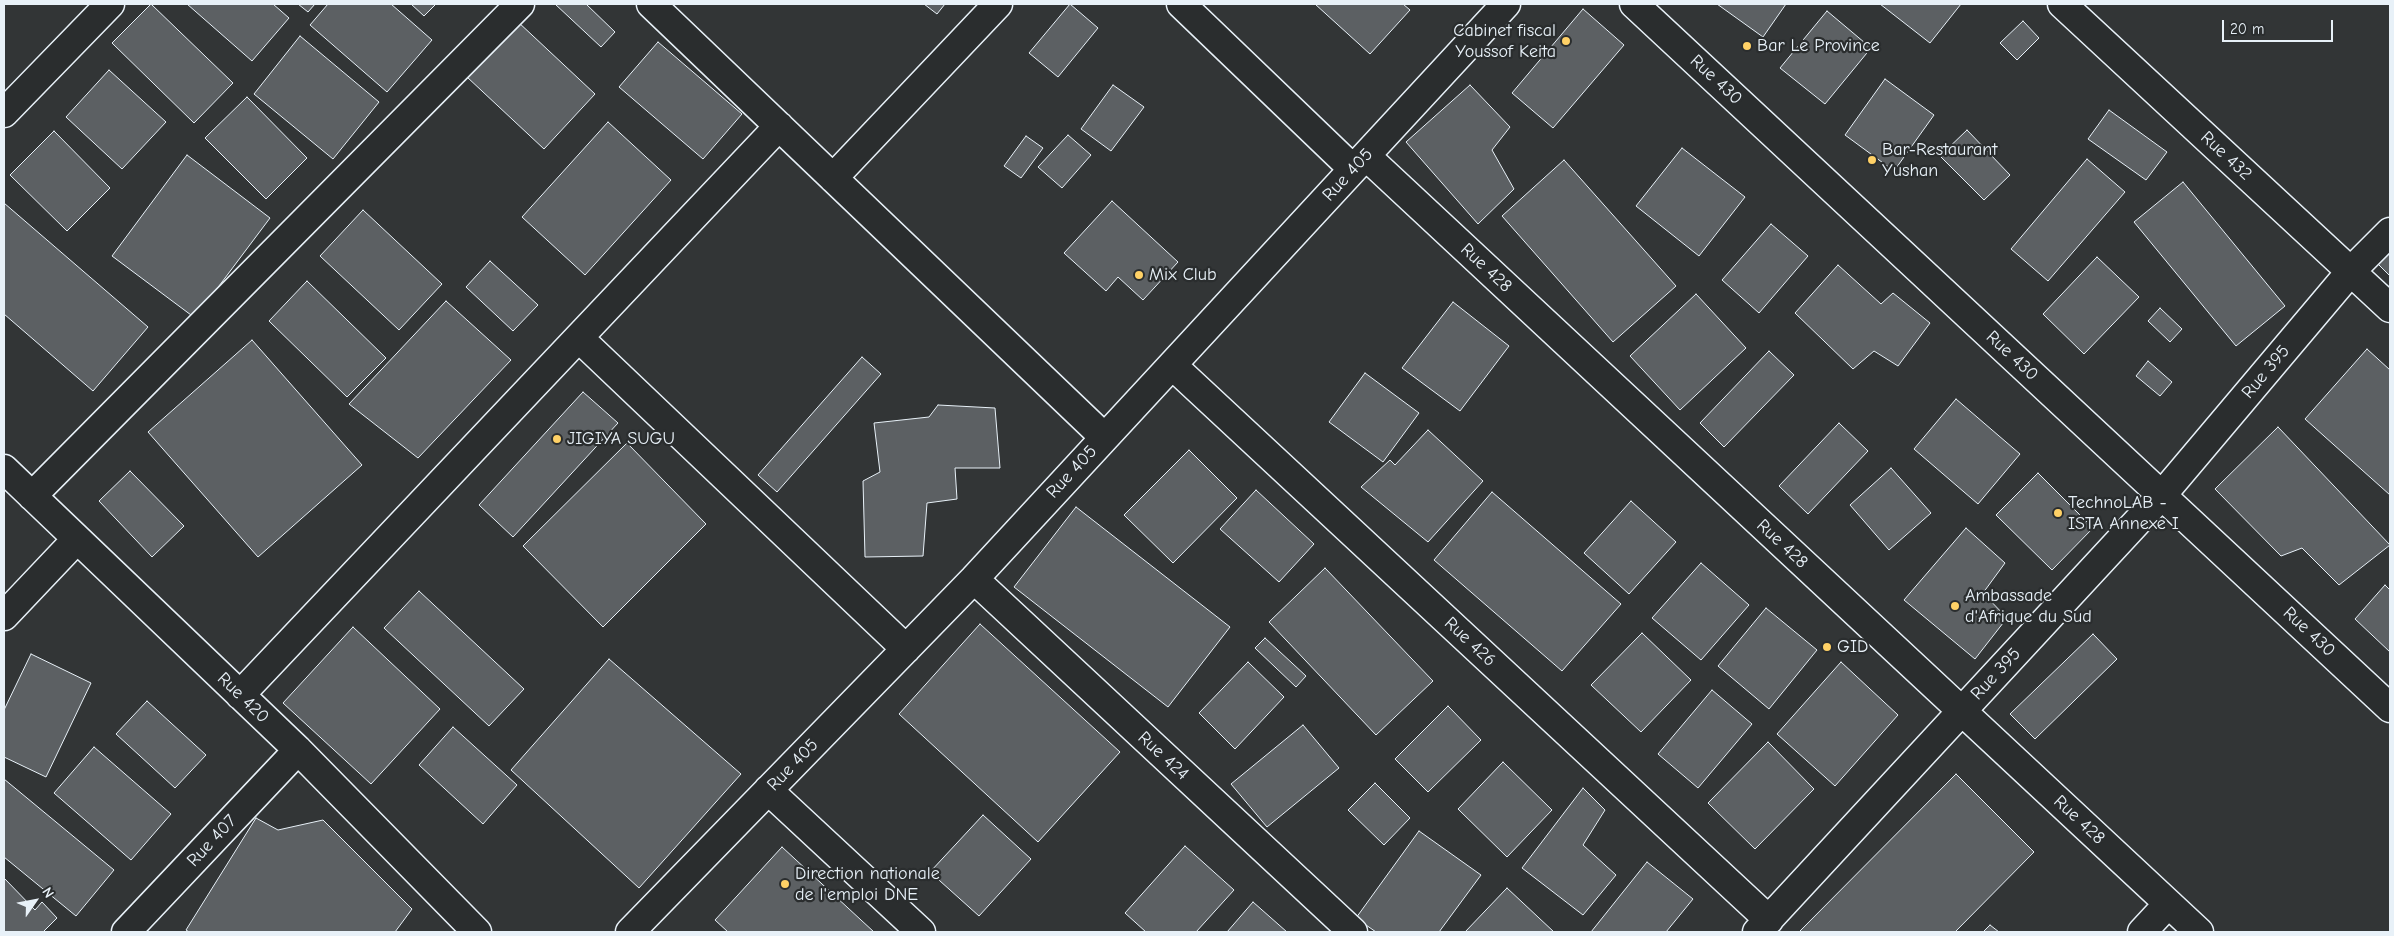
<!DOCTYPE html>
<style>
body{margin:0}
#map{position:relative;width:2394px;height:936px;overflow:hidden;background:#323536;font-family:"Comic Neue",sans-serif}
canvas{display:block}
.frame{position:absolute;inset:0;border:5px solid #e8f1f8;pointer-events:none}
.north{position:absolute;left:10px;top:876px;width:50px;height:50px;-webkit-text-stroke:4px #2a2d2e;paint-order:stroke;rotate:57deg;font-size:14px;font-weight:700;line-height:20px;text-align:center;color:#e8f1f8}
.north::after{content:'';display:block;margin:auto;width:18px;height:22px;background:#e8f1f8;clip-path:polygon(50% 0,100% 100%,50% 72%,0 100%)}
.scale{position:absolute;left:2222px;top:20px;width:111px;height:22px;box-sizing:border-box;border:2px solid #e8f1f8;border-top:0;padding-left:6px;font-size:15px;line-height:18px;white-space:nowrap;color:#e8f1f8;-webkit-text-stroke:4px #2a2d2e;paint-order:stroke}
</style>
<div id="map">
<canvas width="2394" height="936"></canvas>
<div class="frame"></div>
<div class="north">N</div>
<div class="scale">20 m</div>
</div>
<script>
const ctx = document.querySelector('canvas').getContext('2d');
ctx.lineJoin = 'round';
function paint(path, color) { ctx.fillStyle = color; ctx.fill(path, 'evenodd'); }
const poly = rows => new Path2D(rows.map(r => 'M' + r).join(''));
function trace(path, color, width, dash) { ctx.strokeStyle = color; ctx.lineWidth = width; ctx.lineCap = dash ? 'butt' : 'round'; ctx.setLineDash(dash || []); ctx.stroke(path); }
function write(font, color, halo, rows, align = 'center') {
  ctx.font = font + ' "Comic Neue",sans-serif'; ctx.lineWidth = 4.5; ctx.setLineDash([]); ctx.textBaseline = 'middle'; ctx.strokeStyle = halo; ctx.fillStyle = color; for (const [text, x, y, turn = 0] of rows) {
    ctx.save(); ctx.translate(x, y); ctx.rotate((+turn || 0) * Math.PI / 180); ctx.textAlign = isNaN(turn) ? turn : align; if (halo) ctx.strokeText(text, 0, 0); ctx.fillText(text, 0, 0); ctx.restore();
  }
}
const building = poly([
 [151,4,233,83,194,123,112,43,151,4],
 [187,4,273,4,289,18,252,61,187,4],
 [298,4,315,4,308,12,298,4],
 [328,4,391,4,432,40,387,92,310,25,328,4],
 [411,4,436,4,424,16,411,4],
 [555,4,586,4,615,32,601,47,555,4],
 [924,4,945,4,937,14,924,4],
 [1070,4,1098,28,1058,77,1029,53,1070,4],
 [1315,4,1403,4,1410,10,1370,54,1315,4],
 [1717,4,1786,4,1763,37,1717,4],
 [1880,4,1961,4,1930,43,1880,4],
 [1583,9,1624,45,1553,128,1512,93,1583,9],
 [1827,11,1871,48,1825,104,1780,68,1827,11],
 [517,21,595,94,544,149,467,77,517,21],
 [2023,21,2039,38,2017,60,2000,43,2023,21],
 [300,36,379,102,333,159,254,94,300,36],
 [658,42,742,114,703,159,619,87,658,42],
 [109,70,166,122,122,169,66,117,109,70],
 [1885,79,1934,115,1894,171,1845,135,1885,79],
 [1113,85,1144,107,1111,151,1081,129,1113,85],
 [1470,85,1510,127,1492,150,1514,189,1478,224,1406,142,1470,85],
 [247,97,307,158,266,199,205,138,247,97],
 [2109,110,2167,152,2146,180,2088,139,2109,110],
 [608,122,671,180,585,275,522,217,608,122],
 [1967,130,2010,175,1984,200,1940,156,1967,130],
 [54,131,110,188,67,231,10,175,54,131],
 [1068,135,1091,155,1062,188,1038,167,1068,135],
 [1026,136,1043,148,1021,178,1004,166,1026,136],
 [1682,148,1745,197,1699,256,1636,206,1682,148],
 [187,155,270,218,195,318,112,256,187,155],
 [2087,159,2125,192,2048,281,2011,249,2087,159],
 [1564,160,1676,286,1613,342,1502,216,1564,160],
 [2183,182,2285,306,2236,346,2134,222,2183,182],
 [1112,201,1178,262,1143,300,1118,277,1106,291,1064,253,1112,201],
 [4,203,148,327,93,391,4,314,4,203],
 [363,210,442,284,399,330,320,256,363,210],
 [1771,224,1808,256,1759,313,1722,280,1771,224],
 [2390,238,2390,276,2370,256,2390,238],
 [2097,257,2139,297,2084,354,2043,314,2097,257],
 [490,261,538,305,513,331,466,287,490,261],
 [1838,265,1881,304,1893,293,1930,323,1898,366,1874,351,1853,369,1795,313,1838,265],
 [307,281,386,358,347,397,269,321,307,281],
 [1696,294,1746,348,1680,410,1630,356,1696,294],
 [446,301,511,360,418,458,349,404,446,301],
 [1453,302,1509,346,1460,411,1402,368,1453,302],
 [2160,308,2182,329,2170,342,2148,321,2160,308],
 [252,340,362,465,258,557,148,432,252,340],
 [2367,349,2390,370,2390,495,2305,419,2367,349],
 [1769,351,1794,375,1724,447,1700,423,1769,351],
 [862,357,881,374,777,492,758,475,862,357],
 [2148,361,2172,382,2160,396,2136,376,2148,361],
 [1365,373,1419,413,1383,462,1329,422,1365,373],
 [583,392,618,423,513,537,479,505,583,392],
 [1956,399,2020,454,1978,504,1914,449,1956,399],
 [938,405,995,408,1000,468,955,468,957,499,927,503,923,556,865,557,863,481,880,472,874,423,929,417,938,405],
 [1839,423,1868,451,1808,514,1779,486,1839,423],
 [2278,427,2390,545,2339,585,2302,548,2281,556,2215,489,2278,427],
 [1428,430,1483,481,1428,542,1361,487,1390,460,1395,465,1428,430],
 [627,443,706,524,603,627,523,546,627,443],
 [1189,450,1237,498,1173,563,1124,515,1189,450],
 [1891,468,1931,513,1889,550,1850,505,1891,468],
 [130,471,184,526,152,557,99,501,130,471],
 [2038,473,2093,528,2052,570,1996,515,2038,473],
 [1256,490,1314,544,1279,582,1220,529,1256,490],
 [1492,492,1621,604,1562,671,1434,560,1492,492],
 [1631,501,1676,542,1629,594,1584,553,1631,501],
 [1076,507,1230,627,1168,707,1014,587,1076,507],
 [1966,528,2005,563,1983,593,2007,618,1975,659,1904,600,1966,528],
 [1701,563,1749,605,1701,660,1652,618,1701,563],
 [1325,568,1433,681,1376,735,1269,622,1325,568],
 [2385,585,2390,590,2390,652,2355,619,2385,585],
 [419,591,524,689,489,726,384,628,419,591],
 [1766,608,1817,650,1769,709,1718,666,1766,608],
 [980,624,1120,752,1038,842,899,714,980,624],
 [353,627,440,709,371,784,283,703,353,627],
 [1642,633,1691,680,1641,732,1591,685,1642,633],
 [2093,634,2117,659,2035,739,2010,714,2093,634],
 [1265,638,1306,676,1296,687,1255,648,1265,638],
 [31,654,91,683,46,777,4,757,4,710,31,654],
 [609,659,741,774,639,888,511,770,609,659],
 [1248,662,1284,697,1235,749,1199,713,1248,662],
 [1841,662,1898,715,1835,786,1777,734,1841,662],
 [1712,690,1752,724,1698,788,1658,754,1712,690],
 [147,701,206,755,175,788,116,734,147,701],
 [1448,706,1481,740,1428,792,1395,759,1448,706],
 [1303,725,1339,768,1267,827,1231,784,1303,725],
 [453,727,517,785,483,824,419,765,453,727],
 [1768,742,1814,789,1755,849,1708,803,1768,742],
 [94,747,171,814,131,860,54,793,94,747],
 [1503,762,1552,810,1507,857,1458,809,1503,762],
 [1956,774,2034,852,1955,932,1799,932,1956,774],
 [4,779,114,870,76,916,4,857,4,779],
 [1375,783,1410,818,1384,845,1348,810,1375,783],
 [1583,788,1605,810,1583,845,1616,875,1583,915,1522,868,1583,788],
 [983,815,1031,859,979,916,930,872,983,815],
 [256,818,278,830,323,820,412,909,395,932,189,932,186,930,256,818],
 [1419,831,1481,875,1439,932,1376,932,1356,918,1419,831],
 [1185,846,1234,890,1196,932,1146,932,1125,913,1185,846],
 [782,847,874,932,728,932,715,920,782,847],
 [1647,862,1693,899,1666,932,1591,932,1647,862],
 [4,878,35,910,42,902,57,918,43,932,4,932,4,878],
 [1507,888,1554,932,1465,932,1507,888],
 [1253,902,1287,932,1227,932,1253,902],
 [1990,925,1999,932,1983,932,1990,925]
]);
paint(building, '#5c6063');
trace(building, '#e8f1f8', 1);
const minor = poly([
 [651,4,1104,437],
 [1181,4,1353,169],
 [1634,4,2390,708],
 [2062,4,2390,308],
 [4,113,110,4],
 [1366,156,2199,932],
 [833,178,998,4],
 [579,338,906,649],
 [1172,365,1769,920],
 [4,469,298,750,477,932],
 [32,496,520,4],
 [974,579,1353,932],
 [4,616,77,539],
 [240,695,779,126],
 [768,790,921,932],
 [126,932,298,750],
 [630,932,974,579,1506,4],
 [1757,932,2162,495,2351,271,2390,232],
 [2142,932,2168,904]
]);
trace(minor, '#e8f1f8', 31);
trace(minor, '#2a2d2e', 28);
for (const [x, y, r, color] of [
 [1566,41,5,"#ffd166"],
 [1747,46,5,"#ffd166"],
 [1872,160,5,"#ffd166"],
 [1139,275,5,"#ffd166"],
 [557,439,5,"#ffd166"],
 [2058,513,5,"#ffd166"],
 [1955,606,5,"#ffd166"],
 [1827,647,5,"#ffd166"],
 [785,884,5,"#ffd166"]
]) { const dot = new Path2D(); dot.arc(x, y, r, 0, 2 * Math.PI); ctx.fillStyle = color; ctx.fill(dot); trace(dot, '#2a2d2e', 2); }
write('18px', '#e8f1f8', '#2a2d2e', [
 ["Cabinet fiscal",1556,31,"right"],
 ["Youssof Keita",1556,52,"right"],
 ["Bar Le Province",1757,46],
 ["Bar-Restaurant",1882,150],
 ["Yushan",1882,171],
 ["Mix Club",1149,275],
 ["JIGIYA SUGU",567,439],
 ["TechnoLAB -",2068,503],
 ["ISTA Annexe I",2068,524],
 ["Ambassade",1965,596],
 ["d'Afrique du Sud",1965,617],
 ["GID",1837,647],
 ["Direction nationale",795,874],
 ["de l'emploi DNE",795,895]
], 'left');
write('18px', '#e8f1f8', '#2a2d2e', [
 ["Rue 430",1716,80,43],
 ["Rue 432",2226,156,43],
 ["Rue 405",1348,175,-47],
 ["Rue 428",1486,268,43],
 ["Rue 430",2012,356,43],
 ["Rue 395",2266,372,-50],
 ["Rue 405",1072,472,-47],
 ["Rue 428",1782,544,43],
 ["Rue 430",2309,632,43],
 ["Rue 426",1470,642,43],
 ["Rue 395",1996,674,-47],
 ["Rue 420",243,698,44],
 ["Rue 424",1163,756,43],
 ["Rue 405",793,765,-46],
 ["Rue 428",2079,820,43],
 ["Rue 407",212,841,-47]
]);
</script>
